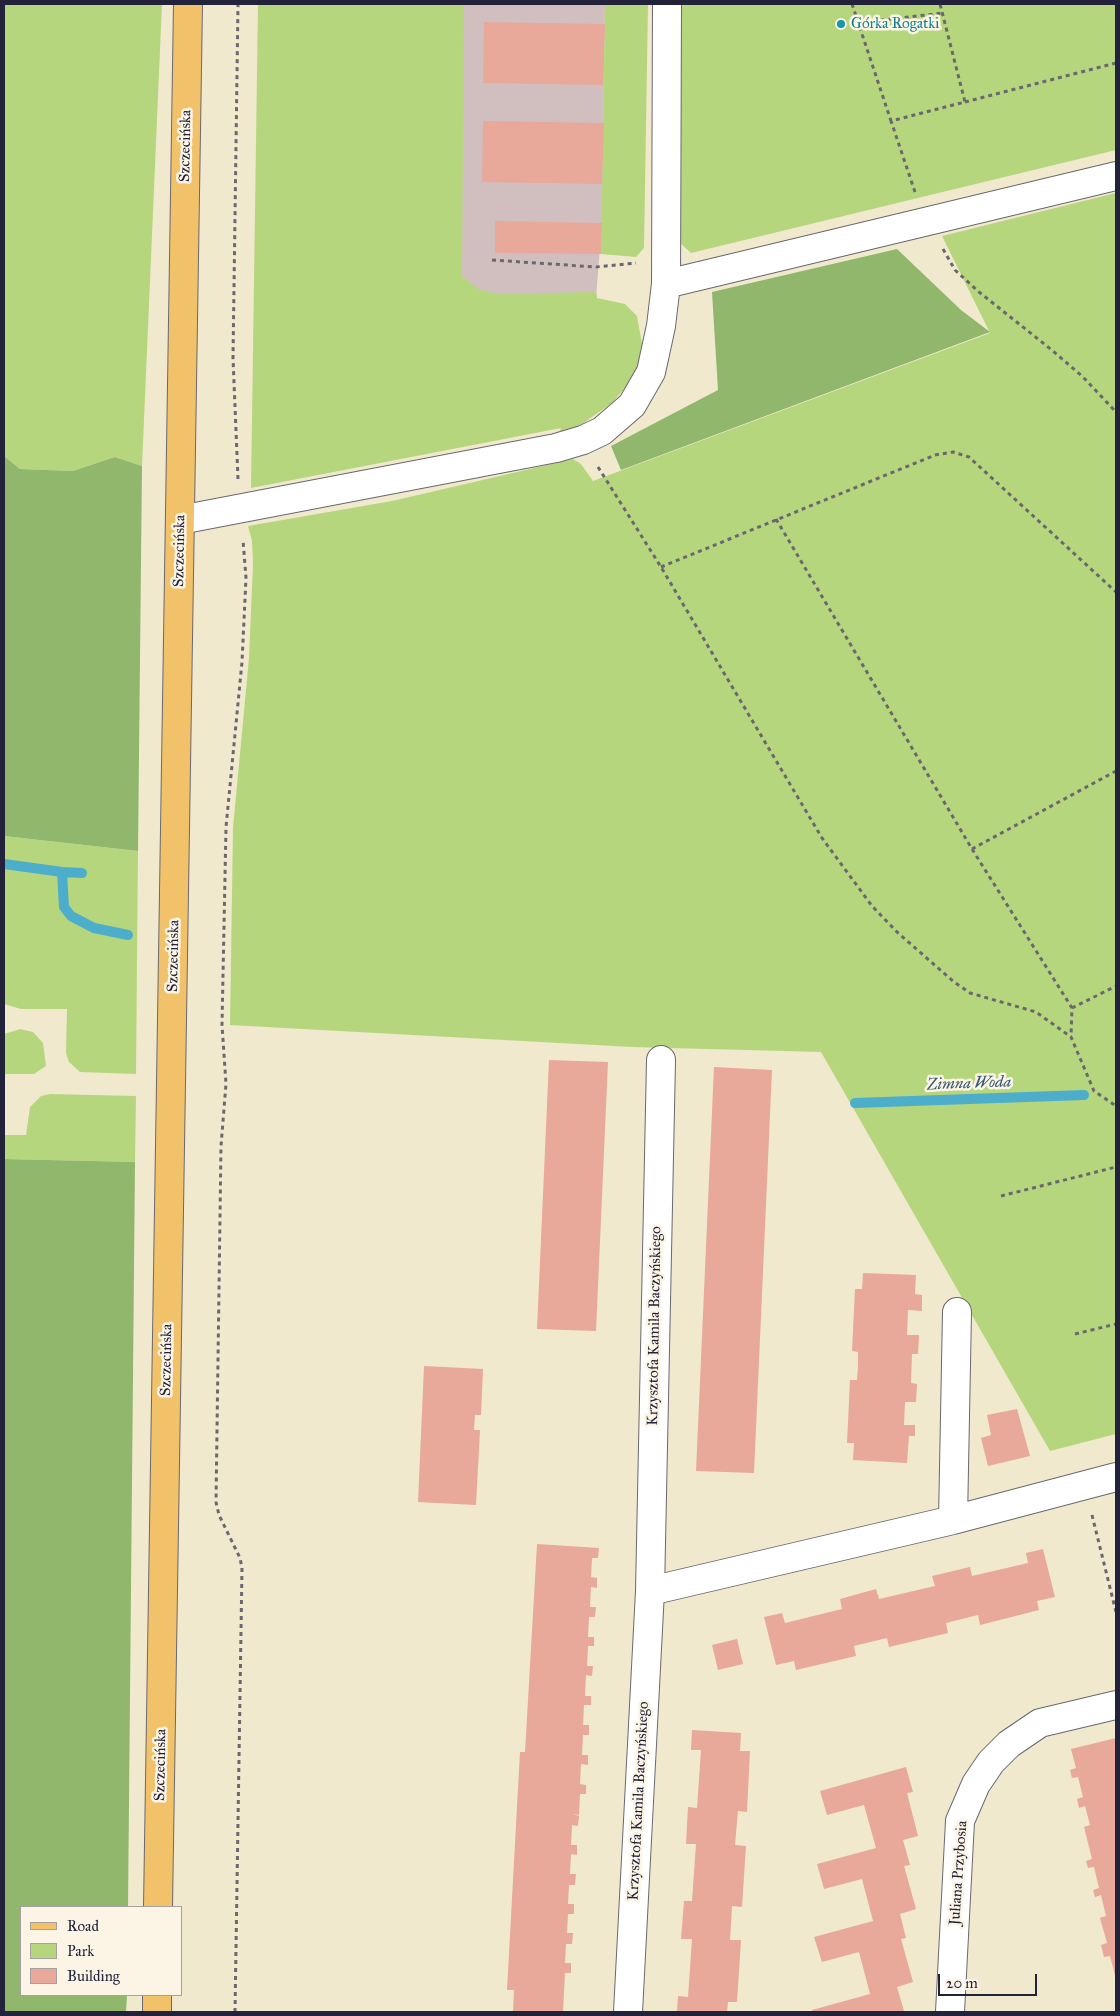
<!DOCTYPE html>
<meta charset="utf-8">
<style>
body{margin:0}
#map{position:relative;width:1120px;height:2016px;overflow:hidden;background:#f0e9ce;font-family:"IM FELL Great Primer",serif}
canvas{display:block}
.frame{position:absolute;inset:0;border:5px solid #22223b;pointer-events:none}
.legend{position:absolute;left:20px;top:1906px;width:162px;height:90px;box-sizing:border-box;background:#fcf5e5;border:1px solid #a5a1a1;margin:0;padding:6px 9px;list-style:none;font-size:15px;color:#22223b}
.legend li{display:flex;align-items:center;gap:10px;height:25px}
.legend b{width:25px;border:1px solid #a5a1a1}
.scale{position:absolute;left:938px;top:1974px;width:99px;height:22px;box-sizing:border-box;border:2px solid #22223b;border-top:0;padding-left:6px;font-size:15px;line-height:18px;white-space:nowrap;color:#22223b;-webkit-text-stroke:4px #fcf5e5;paint-order:stroke}
</style>
<div id="map">
<canvas width="1120" height="2016"></canvas>
<div class="frame"></div>
<ul class="legend">
<li><b style="height:6px;background:#f2c26a"></b>Road</li>
<li><b style="height:14px;background:#b6d67d"></b>Park</li>
<li><b style="height:14px;background:#e8a89a"></b>Building</li>
</ul>
<div class="scale">20 m</div>
</div>
<script>
const ctx = document.querySelector('canvas').getContext('2d');
ctx.lineJoin = 'round';
function paint(path, color) { ctx.fillStyle = color; ctx.fill(path, 'evenodd'); }
const poly = rows => new Path2D(rows.map(r => 'M' + r).join(''));
function trace(path, color, width, dash) { ctx.strokeStyle = color; ctx.lineWidth = width; ctx.lineCap = dash ? 'butt' : 'round'; ctx.setLineDash(dash || []); ctx.stroke(path); }
function write(font, color, halo, rows, align = 'center') {
  ctx.font = font + ' "IM FELL Great Primer",serif'; ctx.lineWidth = 5; ctx.setLineDash([]); ctx.textBaseline = 'middle'; ctx.strokeStyle = halo; ctx.fillStyle = color; for (const [text, x, y, turn = 0] of rows) {
    ctx.save(); ctx.translate(x, y); ctx.rotate((+turn || 0) * Math.PI / 180); ctx.textAlign = isNaN(turn) ? turn : align; if (halo) ctx.strokeText(text, 0, 0); ctx.fillText(text, 0, 0); ctx.restore();
  }
}
paint(poly([
 [426,4,605,4,602,223,596,298,431,299]
]), '#d1bfbf');
paint(poly([
 [4,4,162,4,142,466,115,457,73,471,20,469,4,456],
 [258,4,464,4,462,276,478,289,498,294,596,292,597,298,625,304,637,316,642,344,636,375,612,403,576,428,559,434,561,428,251,488],
 [605,4,648,4,644,248,636,257,601,254],
 [678,4,1116,4,1116,150,691,253,677,240],
 [1116,193,1116,1434,1050,1451,821,1052,632,1047,230,1025,233,828,249,658,253,563,252,541,248,526,392,501,573,459,581,464,593,481,990,333,942,236],
 [4,836,138,851,136,1074,80,1072,69,1062,66,1053,67,1009,21,1009,4,1004],
 [20,1029,33,1032,43,1043,46,1066,34,1074,4,1074,4,1034],
 [50,1094,136,1096,135,1162,4,1159,4,1135,26,1135,30,1107,41,1096]
]), '#b6d67d');
paint(poly([
 [897,249,961,310,990,332,621,470,611,446,718,390,712,292],
 [4,456,20,469,73,471,115,457,142,466,138,851,4,836],
 [4,1159,135,1162,128,1907,21,1907,21,1995,127,1995,126,2012,4,2012]
]), '#90b76c');
trace(poly([
 [4,864,62,872,64,907,71,916,94,928,128,935],
 [62,872,82,873],
 [855,1103,1084,1095]
]), '#4daecc', 10);
paint(poly([
 [484,22,605,24,603,85,483,83],
 [483,121,604,123,602,184,482,182],
 [495,221,602,223,601,254,495,253],
 [549,1060,608,1062,596,1331,537,1329],
 [714,1067,772,1070,754,1473,696,1471],
 [863,1273,916,1275,915,1294,922,1295,922,1311,908,1310,907,1335,919,1335,918,1354,912,1354,911,1383,917,1384,916,1402,905,1402,904,1425,915,1425,915,1436,909,1436,907,1463,853,1460,854,1443,847,1443,850,1380,857,1380,858,1366,858,1352,852,1351,855,1289,862,1289],
 [424,1366,483,1369,481,1415,475,1415,474,1430,480,1430,476,1505,418,1502],
 [1017,1409,1030,1456,988,1466,981,1438,991,1435,987,1415],
 [537,1544,599,1548,598,1558,592,1558,591,1577,597,1578,597,1588,591,1587,590,1607,596,1607,595,1617,589,1617,588,1637,594,1637,594,1646,588,1646,587,1666,593,1666,592,1676,586,1675,585,1696,591,1696,591,1705,584,1705,583,1725,589,1725,589,1735,583,1735,582,1755,588,1755,588,1765,581,1764,580,1784,586,1785,586,1794,580,1794,579,1815,573,1814,579,1816,578,1826,572,1825,571,1845,577,1845,577,1855,571,1854,570,1874,576,1874,575,1885,569,1885,568,1904,574,1904,574,1914,568,1914,567,1933,573,1933,572,1944,566,1944,565,1963,571,1963,571,1973,565,1973,563,2012,513,2012,514,1990,507,1990,520,1752,525,1752],
 [1043,1549,1055,1597,1037,1601,1039,1610,980,1625,978,1615,946,1623,948,1633,889,1647,887,1638,854,1646,856,1656,796,1670,794,1661,776,1665,764,1617,782,1613,785,1623,842,1609,840,1599,876,1589,879,1599,935,1586,932,1576,970,1567,972,1576,1028,1563,1026,1553],
 [737,1639,743,1664,718,1670,712,1645],
 [692,1730,741,1733,740,1751,750,1751,747,1812,738,1811,735,1845,746,1846,742,1907,732,1906,731,1924,730,1940,741,1940,737,2002,728,2002,727,2012,677,2012,678,1996,688,1997,692,1939,681,1939,684,1901,692,1901,696,1844,686,1844,688,1807,697,1808,701,1750,691,1750],
 [1116,1738,1116,1979,1110,1956,1104,1957,1101,1945,1107,1943,1100,1918,1106,1916,1101,1895,1095,1897,1093,1890,1099,1888,1094,1867,1088,1868,1086,1861,1092,1859,1084,1827,1090,1825,1085,1806,1079,1808,1077,1799,1083,1797,1078,1777,1072,1778,1070,1770,1076,1768,1071,1749],
 [906,1767,913,1792,907,1793,918,1836,903,1840,910,1865,904,1866,916,1909,900,1914,906,1938,901,1939,913,1982,897,1987,904,2011,812,2012,812,2010,870,1994,859,1952,822,1962,814,1937,873,1921,862,1879,824,1889,817,1864,876,1848,864,1805,827,1815,820,1791]
]), '#e8a89a');
const minor = poly([
 [666,284,1116,176],
 [180,520,556,448,583,440,602,431,632,405,651,372,661,326,666,284,667,4],
 [953,1520,957,1312],
 [650,1591,661,1060],
 [628,2012,650,1591,953,1520,1116,1477],
 [950,2012,960,1821,976,1784,991,1762,1009,1744,1040,1723,1116,1705]
]);
const major = poly([
 [158,1907,188,4],
 [157,2012,157,1995]
]);
trace(minor, '#6a686e', 30);
trace(major, '#6a686e', 30);
trace(poly([
 [852,4,891,121],
 [857,23,943,13],
 [965,102,1116,63],
 [915,192,891,121,965,102,940,4],
 [943,249,955,270,979,292,1053,351,1083,377,1116,412],
 [492,260,596,267,636,263],
 [598,467,661,567,822,838,872,906,897,932,954,982,970,993,1036,1012,1071,1037,1094,1091,1116,1106],
 [238,479,233,358,238,4],
 [776,519,972,849,1072,1008,1071,1036],
 [661,567,935,455,953,452,969,457,1116,592],
 [972,849,1116,771],
 [1072,1008,1116,986],
 [1001,1196,1116,1167],
 [1075,1334,1116,1324],
 [1092,1515,1116,1612],
 [235,2012,242,1568,240,1558,219,1515,216,1502,221,1146,226,1084,222,1025,226,827,242,662,246,578,243,540]
]), '#6a686e', 3, [4, 4]);
trace(minor, '#fff', 28);
trace(major, '#f2c26a', 28);
for (const [x, y, r, color] of [
 [841,24,5,"#0f9aa8"]
]) { const dot = new Path2D(); dot.arc(x, y, r, 0, 2 * Math.PI); ctx.fillStyle = color; ctx.fill(dot); trace(dot, '#fcf5e5', 2); }
write('15px', '#0d838f', '#fcf5e5', [
 ["Górka Rogatki",851,24]
], 'left');
write('15px', '#22223b', '#fcf5e5', [
 ["Szczecińska",186,146,-89],
 ["Szczecińska",180,551,-89],
 ["Szczecińska",174,956,-89],
 ["Krzysztofa Kamila Baczyńskiego",655,1326,-89],
 ["Szczecińska",167,1360,-89],
 ["Szczecińska",161,1765,-89],
 ["Krzysztofa Kamila Baczyńskiego",639,1801,-87],
 ["Juliana Przybosia",959,1873,-86]
]);
write('italic 16px', '#335a75', '#fcf5e5', [
 ["Zimna Woda",969,1084,-2]
]);
</script>
